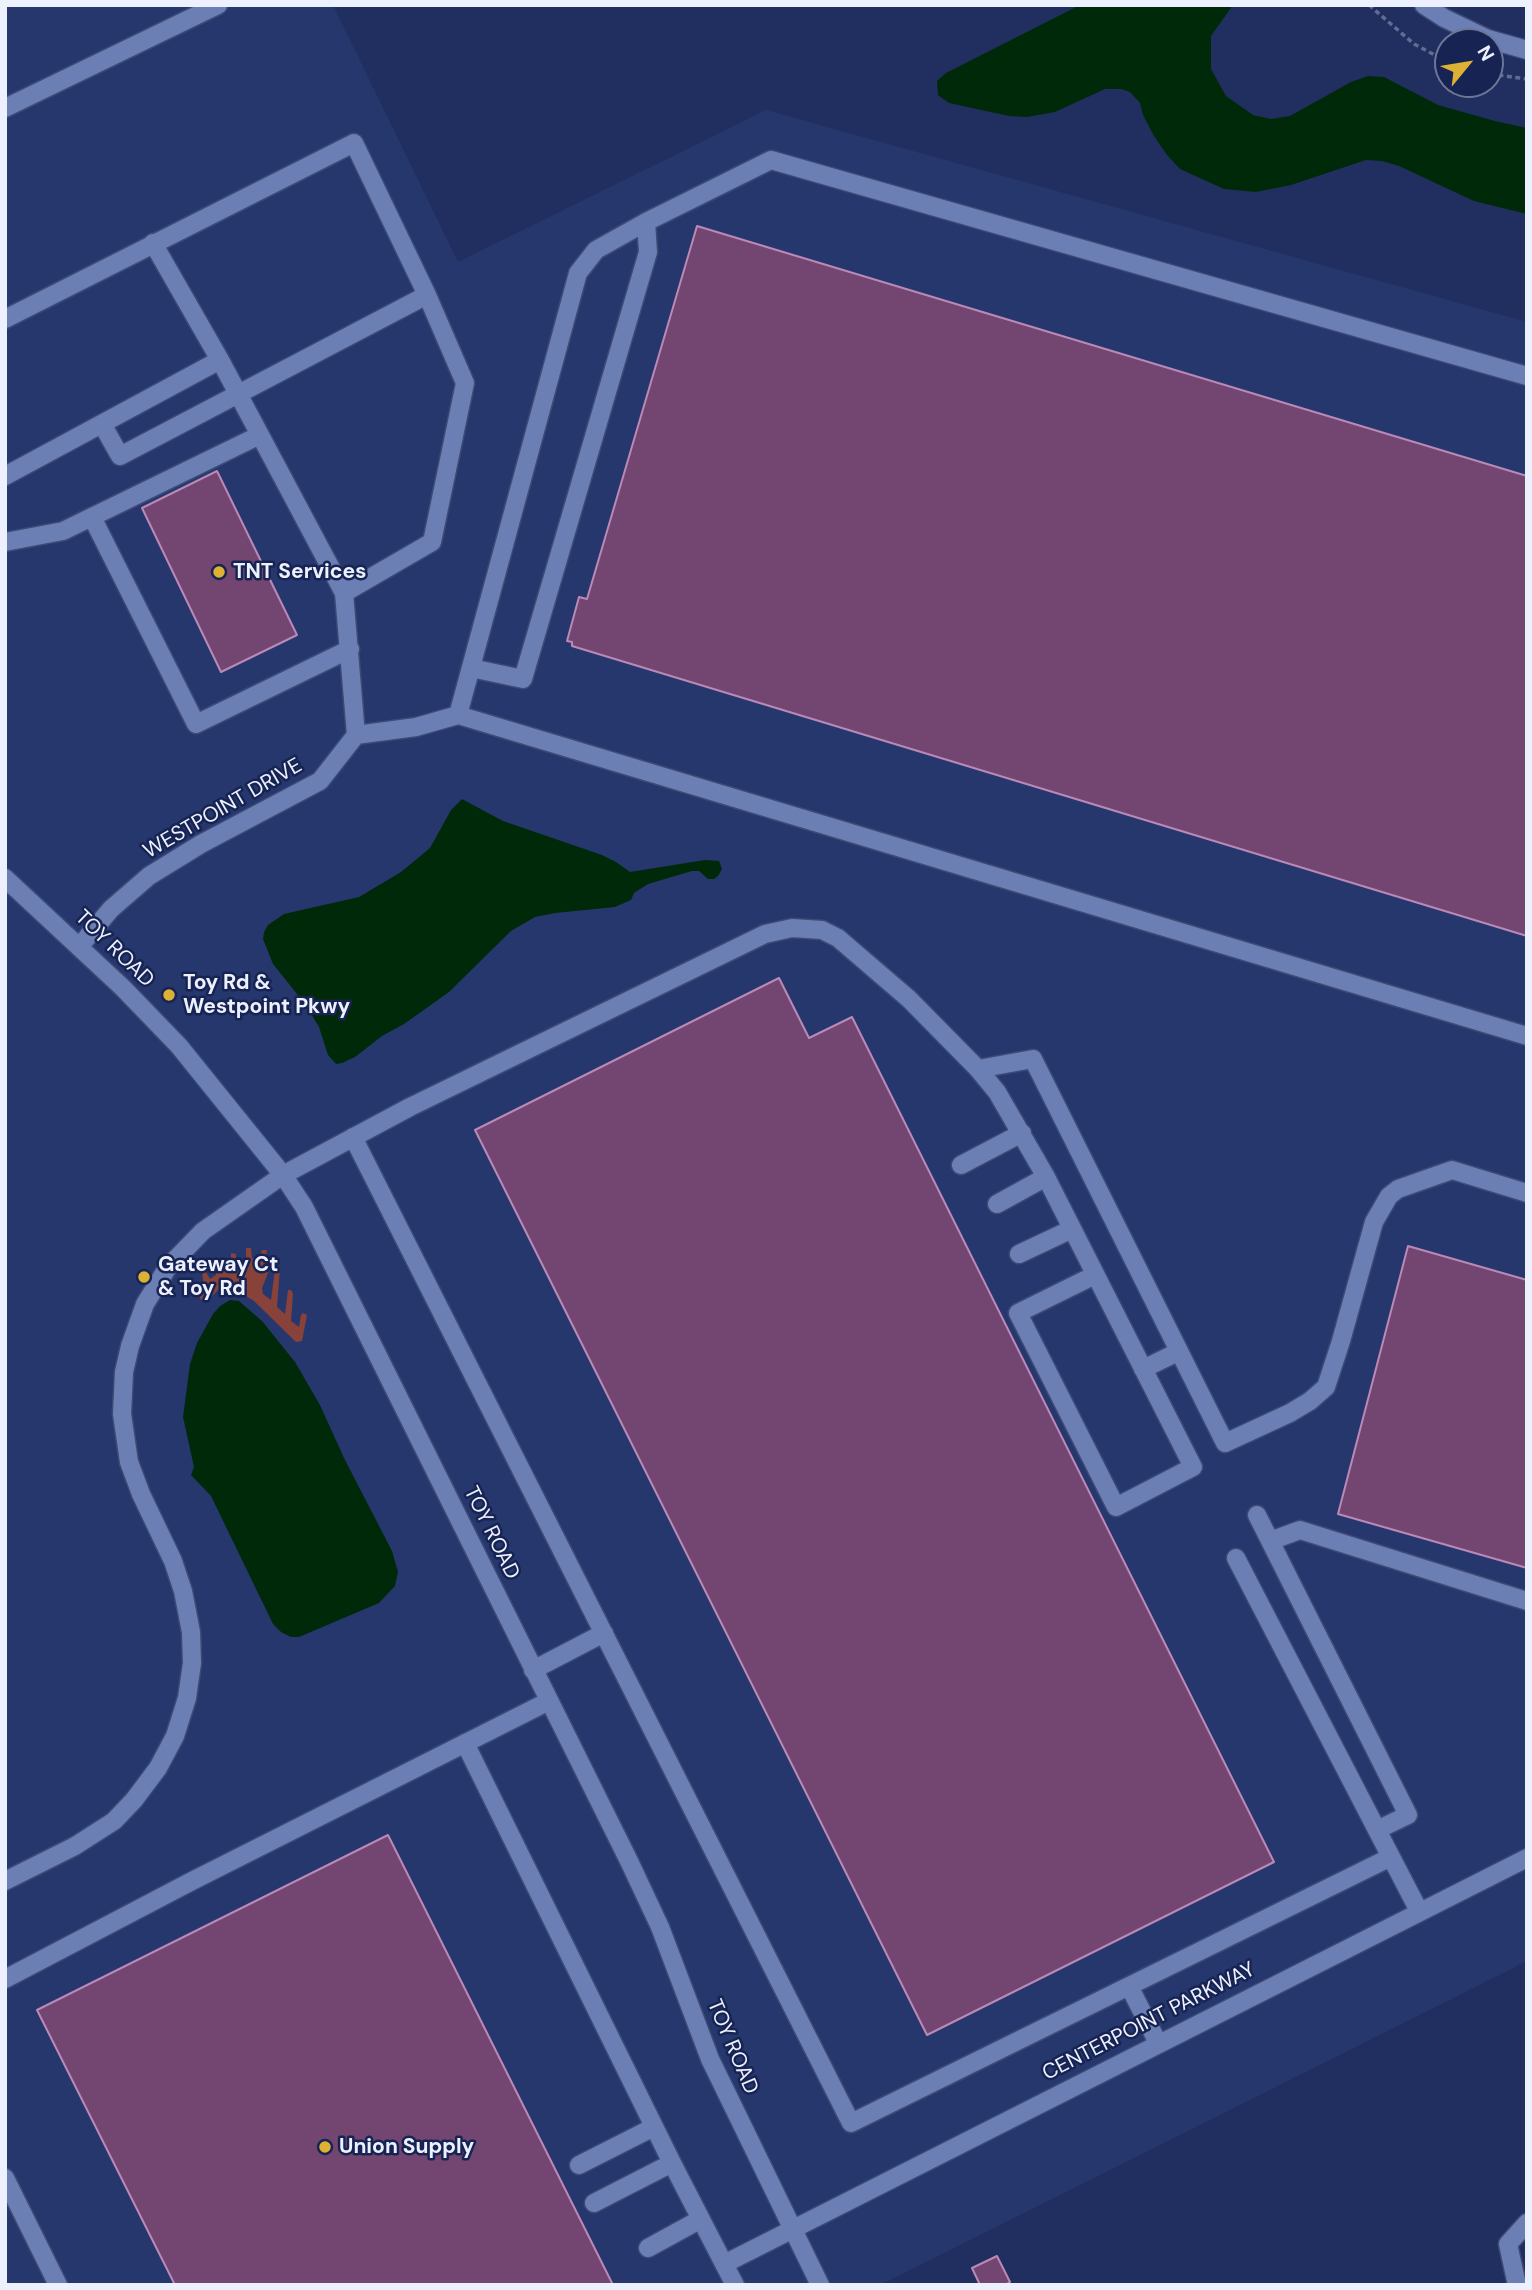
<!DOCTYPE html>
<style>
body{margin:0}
#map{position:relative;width:1532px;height:2290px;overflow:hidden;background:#202f5f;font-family:"DM Sans",sans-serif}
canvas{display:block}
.frame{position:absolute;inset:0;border:7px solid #ecf1fd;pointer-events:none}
.north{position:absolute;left:1434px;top:28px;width:70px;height:70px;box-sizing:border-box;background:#172453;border:2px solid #6c7697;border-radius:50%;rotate:60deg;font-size:19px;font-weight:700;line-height:28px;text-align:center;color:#ecf1fd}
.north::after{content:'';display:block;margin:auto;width:24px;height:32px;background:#ddb133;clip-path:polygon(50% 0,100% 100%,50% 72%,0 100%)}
</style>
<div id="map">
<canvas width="1532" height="2290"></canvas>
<div class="frame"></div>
<div class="north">N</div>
</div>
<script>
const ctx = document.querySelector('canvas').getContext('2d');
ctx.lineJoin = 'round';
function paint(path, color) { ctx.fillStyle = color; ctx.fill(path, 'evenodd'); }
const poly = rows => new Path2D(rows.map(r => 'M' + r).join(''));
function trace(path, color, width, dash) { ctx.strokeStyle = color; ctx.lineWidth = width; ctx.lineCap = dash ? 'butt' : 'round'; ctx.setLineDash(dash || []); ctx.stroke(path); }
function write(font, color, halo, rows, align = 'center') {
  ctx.font = font + ' "DM Sans",sans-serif'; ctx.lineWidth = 5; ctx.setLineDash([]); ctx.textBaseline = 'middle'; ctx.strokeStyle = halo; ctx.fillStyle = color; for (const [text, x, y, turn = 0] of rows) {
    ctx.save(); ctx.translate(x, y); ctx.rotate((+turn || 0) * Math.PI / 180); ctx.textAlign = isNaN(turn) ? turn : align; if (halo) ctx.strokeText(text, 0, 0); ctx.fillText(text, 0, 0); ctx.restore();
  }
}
paint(poly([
 [5,5,333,5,458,262,766,110,1527,322,1527,1961,880,2285,5,2285]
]), '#26376e');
paint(poly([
 [246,1248,251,1248,252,1258,259,1260,262,1250,267,1250,265,1265,268,1273,262,1288,263,1294,271,1300,275,1269,280,1267,277,1307,285,1314,288,1290,291,1290,293,1294,291,1321,299,1327,301,1315,303,1313,307,1315,302,1341,296,1342,254,1301,232,1287,221,1287,209,1299,201,1300,198,1293,204,1284,202,1274,206,1272,210,1279,216,1275,217,1264,219,1262,222,1264,223,1270,230,1271,231,1253,236,1254,236,1263,238,1265,246,1258]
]), '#88423a');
paint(poly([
 [1080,5,1233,5,1211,36,1211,69,1226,96,1253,115,1271,119,1290,116,1351,82,1368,76,1384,77,1438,105,1495,121,1527,128,1527,214,1474,201,1399,166,1382,161,1366,160,1291,185,1256,192,1224,189,1180,169,1167,155,1154,136,1143,115,1140,103,1130,92,1121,89,1105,89,1055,112,1027,117,1009,116,949,103,938,95,937,81,946,73],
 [462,799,503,821,602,855,616,862,630,872,705,860,719,861,722,869,718,876,714,879,708,879,699,871,692,871,648,884,634,893,631,900,615,907,555,913,535,917,511,931,449,992,404,1024,382,1036,355,1057,342,1063,336,1064,328,1055,319,1027,305,1004,273,964,263,939,264,932,268,925,284,914,359,897,401,872,430,848,451,810],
 [230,1300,239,1301,262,1321,295,1362,320,1405,344,1458,392,1551,398,1572,395,1586,379,1603,299,1637,291,1637,281,1632,273,1624,211,1496,191,1475,194,1467,183,1417,190,1364,197,1343,213,1314,220,1306]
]), '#002909');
const building = poly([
 [697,226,1527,476,1527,936,572,646,572,642,567,641,579,597,587,599,697,226],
 [217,471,297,635,221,672,142,508,217,471],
 [779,978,809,1038,852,1017,1274,1862,927,2035,475,1130,779,978],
 [1408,1246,1527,1280,1527,1568,1338,1514,1408,1246],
 [388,1835,613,2285,175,2285,37,2010,388,1835],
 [997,2256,1010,2282,1005,2285,980,2285,972,2268,997,2256]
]);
paint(building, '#734672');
trace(building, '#ba89b8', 2);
const minor = poly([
 [1424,5,1444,18,1488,39,1527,50],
 [5,108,218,5],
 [153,243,220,360],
 [5,319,354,143,427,295,465,383,432,542,344,593],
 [102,424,120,456,427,295],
 [5,476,220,360,260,435],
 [92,517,196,724,350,649],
 [5,542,63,531,260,435,344,593,356,735],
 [471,668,523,679,648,252,646,222],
 [458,715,578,273,596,250,646,222,771,160,1527,376],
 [356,735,416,727,458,715,1527,1036],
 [5,878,123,988,179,1046,283,1175,304,1207,629,1861,660,1927,710,2059,820,2285],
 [79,947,111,909,149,876,201,844,320,781,356,735],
 [978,1069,1033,1059,1225,1443,1290,1413,1310,1401,1326,1387,1341,1341,1374,1222,1389,1196,1398,1189,1452,1170,1527,1193],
 [353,1137,851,2123,1391,1857],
 [961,1165,1022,1133],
 [997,1204,1046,1177],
 [1019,1254,1072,1229],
 [1143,1369,1178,1352],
 [1257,1515,1408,1815,1377,1830],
 [1270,1541,1300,1530,1527,1601],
 [1236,1558,1419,1911],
 [533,1670,604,1633],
 [465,1743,672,2163,724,2264,1527,1858],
 [5,1881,75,1846,114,1821,134,1800,158,1768,175,1736,187,1698,192,1663,191,1632,183,1591,173,1561,141,1494,129,1462,122,1414,124,1372,130,1346,145,1304,168,1267,203,1231,283,1175,410,1107,765,934,792,928,822,930,838,938,909,999,978,1069,997,1092,1046,1177,1193,1467,1116,1507,1018,1313,1095,1275],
 [5,1979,192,1881,549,1701],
 [1129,1986,1158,2043],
 [579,2165,654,2127],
 [5,2178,58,2285],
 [594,2203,672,2163],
 [648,2248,701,2219],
 [724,2264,735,2285],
 [1517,2285,1508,2244,1527,2223]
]);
trace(minor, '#3d4a75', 21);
trace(poly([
 [1369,5,1414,44,1448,62],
 [1490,74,1527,79]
]), '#606c91', 3.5, [5, 3.5]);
trace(minor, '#6c7fb4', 18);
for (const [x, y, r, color] of [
 [219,572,7,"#ddb133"],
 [169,995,7,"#ddb133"],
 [144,1277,7,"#ddb133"],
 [325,2147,7,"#ddb133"]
]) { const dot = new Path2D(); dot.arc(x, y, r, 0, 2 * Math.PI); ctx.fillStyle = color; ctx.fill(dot); trace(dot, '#172453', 2.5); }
write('bold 21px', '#ecf1fd', '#172453', [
 ["TNT Services",233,572],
 ["Toy Rd &",183,983],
 ["Westpoint Pkwy",183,1007],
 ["Gateway Ct",158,1265],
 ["& Toy Rd",158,1289],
 ["Union Supply",339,2147]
], 'left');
write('21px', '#ecf1fd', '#172453', [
 ["WESTPOINT DRIVE",223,809,-30],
 ["TOY ROAD",114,949,44],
 ["TOY ROAD",491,1533,64],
 ["CENTERPOINT PARKWAY",1149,2022,-27],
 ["TOY ROAD",732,2047,67]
]);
</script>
